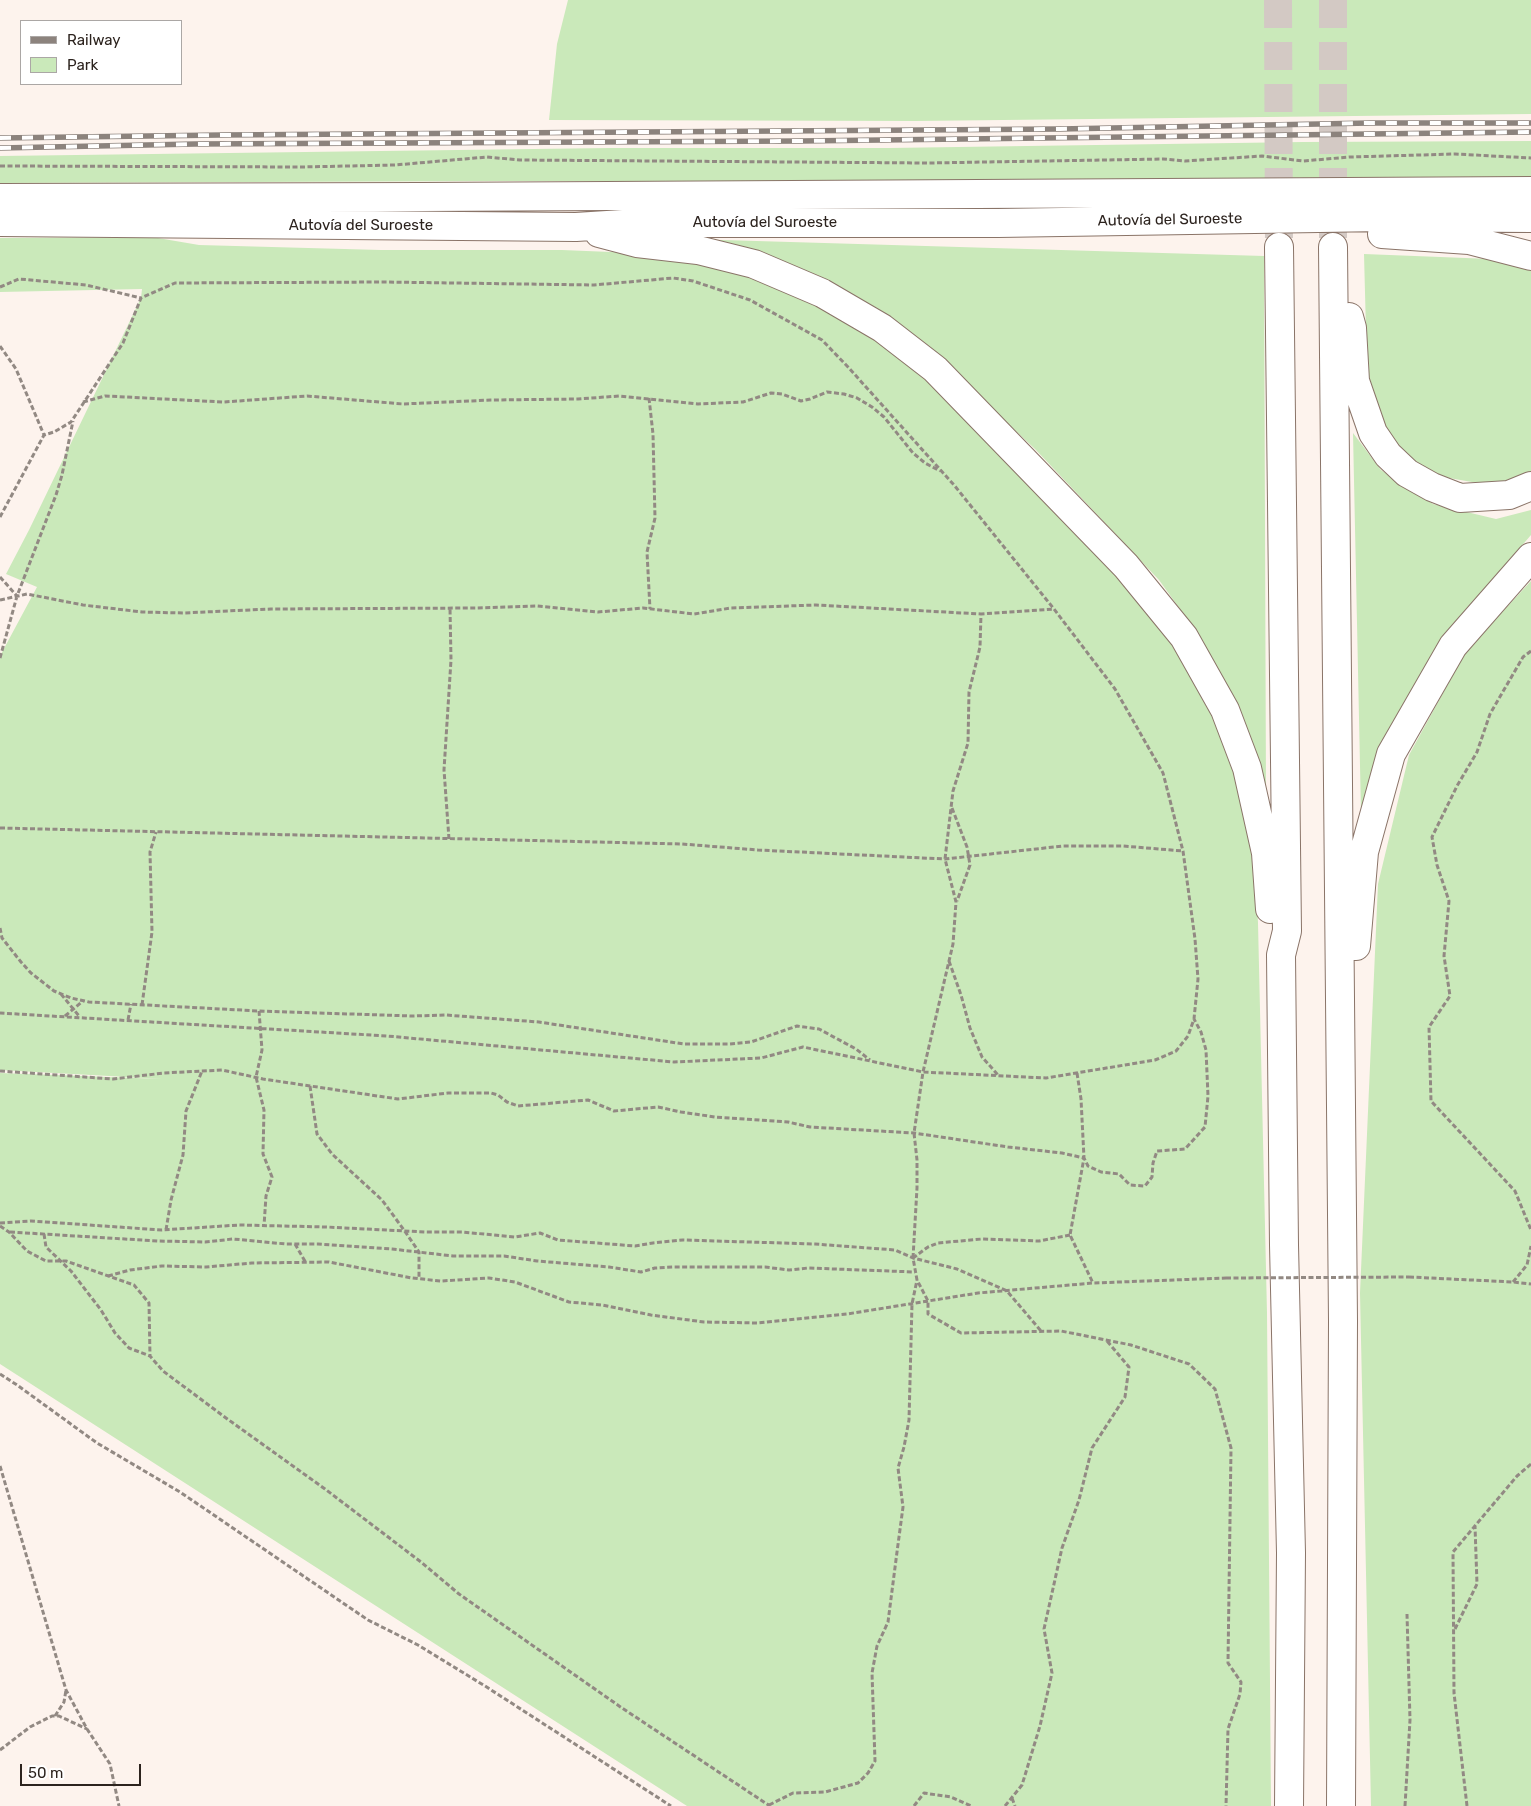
<!DOCTYPE html>
<meta charset="utf-8">
<style>
body{margin:0}
#map{position:relative;width:1531px;height:1806px;overflow:hidden;background:#fdf3ed;font-family:Rubik,sans-serif}
canvas{display:block}
.legend{position:absolute;left:20px;top:20px;width:162px;height:65px;box-sizing:border-box;background:#fff;border:1px solid #aba7a5;margin:0;padding:6px 9px;list-style:none;font-size:15px;color:#2c231e}
.legend li{display:flex;align-items:center;gap:10px;height:25px}
.legend b{width:25px;border:1px solid #aba7a5}
.scale{position:absolute;left:20px;top:1764px;width:121px;height:22px;box-sizing:border-box;border:2px solid #2c231e;border-top:0;padding-left:6px;font-size:15px;line-height:18px;white-space:nowrap;color:#2c231e;-webkit-text-stroke:4px #fff;paint-order:stroke}
</style>
<div id="map">
<canvas width="1531" height="1806"></canvas>
<ul class="legend">
<li><b style="height:6px;background:#8c837d"></b>Railway</li>
<li><b style="height:14px;background:#cae9ba"></b>Park</li>
</ul>
<div class="scale">50 m</div>
</div>
<script>
const ctx = document.querySelector('canvas').getContext('2d');
ctx.lineJoin = 'round';
function paint(path, color) { ctx.fillStyle = color; ctx.fill(path, 'evenodd'); }
const poly = rows => new Path2D(rows.map(r => 'M' + r).join(''));
function trace(path, color, width, dash) { ctx.strokeStyle = color; ctx.lineWidth = width; ctx.lineCap = dash ? 'butt' : 'round'; ctx.setLineDash(dash || []); ctx.stroke(path); }
function write(font, color, halo, rows, align = 'center') {
  ctx.font = font + ' Rubik,sans-serif'; ctx.lineWidth = 4; ctx.setLineDash([]); ctx.textBaseline = 'middle'; ctx.strokeStyle = halo; ctx.fillStyle = color; for (const [text, x, y, turn = 0] of rows) {
    ctx.save(); ctx.translate(x, y); ctx.rotate((+turn || 0) * Math.PI / 180); ctx.textAlign = isNaN(turn) ? turn : align; if (halo) ctx.strokeText(text, 0, 0); ctx.fillText(text, 0, 0); ctx.restore();
  }
}
paint(poly([
 [568,0,1531,0,1531,114,915,121,549,120,557,44],
 [1531,141,1531,177,859,181,505,181,0,183,0,156,610,148,889,148,1303,142],
 [152,237,199,245,381,250,562,250,635,253,687,259,736,271,780,286,853,322,919,371,1111,568,1152,614,1185,662,1214,714,1234,764,1246,814,1255,869,1258,923,1267,1313,1271,1806,687,1806,0,1364,0,1073,163,1079,0,1070,0,656,37,587,6,574,29,530,141,298,142,289,0,292,0,238],
 [655,238,1264,256,1266,793,1245,735,1203,641,1159,580,1035,449,902,325,754,252],
 [1364,254,1491,259,1531,266,1531,473,1489,485,1432,475,1399,455,1378,419,1367,370],
 [1353,433,1381,470,1433,504,1496,519,1531,510,1531,535,1456,622,1361,813],
 [1531,581,1531,1806,1371,1806,1360,1293,1378,884,1409,755,1466,651]
]), '#cae9ba');
trace(poly([
 [1278,0,1279,247],
 [1333,0,1333,247]
]), '#d3c9c4', 28, [28, 14]);
const motorway = poly([
 [0,198,422,197,1531,191],
 [0,222,576,227,639,223,998,223,1383,217,1531,218],
 [599,233,637,243,698,250,754,264,822,293,882,328,935,369,1126,566,1184,637,1225,710,1247,768,1266,853,1270,909],
 [1382,234,1469,240,1531,256],
 [1279,247,1287,931,1281,955,1284,1245,1291,1553,1289,1806],
 [1333,247,1343,1321,1341,1806],
 [1349,317,1352,328,1355,381,1373,433,1388,455,1407,473,1432,487,1460,498,1509,495,1531,486],
 [1356,946,1364,852,1391,754,1453,646,1531,557]
]);
trace(motorway, '#8a7468', 30);
trace(poly([
 [0,166,301,167,395,165,487,157,520,160,928,163,1163,159,1185,161,1262,156,1303,161,1350,157,1455,154,1531,158],
 [0,287,19,279,86,285,141,298],
 [0,346,16,369,44,435],
 [649,398,653,434,655,518,647,552,650,609],
 [83,402,105,396,224,402,307,396,403,404,491,400,578,399,619,396,698,404,743,402,771,393,782,394,801,401,810,399,827,392,844,394,857,398,872,407,884,417,913,453,925,463,940,471],
 [0,517,44,435,54,432,71,422,123,343,141,298,175,283,384,282,594,285,673,278,693,281,750,300,822,340,848,367,954,485,1054,609,1115,689,1163,773,1183,851,1195,939,1198,979,1194,1019,1188,1036,1176,1051,1155,1060,1046,1078,923,1072,803,1047,761,1058,674,1062,387,1036,0,1013],
 [0,577,17,596],
 [0,600,27,594,83,605,142,612,183,613,271,609,477,608,537,606,598,612,643,608,694,614,731,608,816,605,981,614],
 [1531,651,1523,657,1490,714,1477,752,1457,786,1432,837,1437,865,1449,901,1444,956,1450,996,1429,1027,1431,1101,1515,1191,1531,1230],
 [0,658,17,596,56,495,62,475,73,421],
 [952,808,967,847,970,865,957,901],
 [0,828,682,844,758,850,945,859,1063,846,1123,846,1183,851],
 [449,839,444,770,451,660,450,608],
 [0,928,2,938,21,962,31,973,54,991,71,998,89,1002,259,1011,412,1016,446,1015,539,1022,684,1044,730,1044,751,1042,797,1026,819,1029,856,1049,870,1060],
 [949,961,961,995,970,1028,982,1057,998,1075],
 [61,994,79,1016],
 [142,1005,152,932,150,852,156,832],
 [259,1011,262,1050,256,1077,264,1110,263,1154,272,1177,266,1196,264,1226],
 [65,1016,83,1001],
 [128,1020,131,1004],
 [0,1071,113,1079,164,1073,222,1070,263,1079,398,1099,448,1093,491,1093,498,1095,507,1102,518,1106,588,1100,614,1111,658,1107,681,1112,715,1117,788,1122,810,1127,914,1133,1008,1147,1062,1153,1084,1158,1088,1166,1101,1172,1119,1174,1130,1185,1145,1186,1152,1177,1153,1163,1157,1151,1185,1149,1205,1127,1208,1096,1206,1050,1201,1032,1194,1019],
 [1077,1073,1081,1099,1084,1158,1070,1235,1093,1283],
 [310,1086,317,1134,332,1154,382,1200,404,1230,419,1252,419,1279],
 [0,1223,31,1221,162,1230,239,1225,327,1227,425,1232,462,1232,515,1237,540,1233,558,1240,635,1246,653,1243,683,1240,815,1244,895,1250,913,1258,957,1269,1007,1291,1041,1331],
 [0,1226,9,1232,27,1251,46,1261,66,1261,134,1285,149,1303,150,1356,163,1371,226,1418,325,1489,421,1562,459,1594,622,1708,770,1806],
 [166,1230,171,1200,183,1155,186,1111,202,1071],
 [10,1232,158,1241,205,1242,233,1239,286,1244,318,1244,392,1249,453,1256,504,1256,537,1261,609,1267,641,1272,655,1268,673,1267,765,1267,789,1270,808,1268,915,1272],
 [44,1234,46,1247,71,1271,101,1310,115,1333,129,1348,150,1356],
 [1070,1235,1039,1241,982,1239,938,1243,928,1247,913,1258,917,1280,928,1301,928,1314,961,1333,1061,1331,1131,1345,1189,1364,1215,1389,1231,1448,1228,1663,1241,1682,1240,1694,1228,1729,1226,1806],
 [295,1244,306,1263],
 [913,1258,917,1188,917,1160,914,1133,923,1072,953,944,956,902,945,859,953,791,968,743,969,692,980,647,981,614,1054,609],
 [108,1276,130,1270,162,1266,206,1267,252,1263,329,1262,412,1278,441,1281,489,1278,515,1282,569,1302,602,1305,651,1315,704,1322,757,1323,847,1314,978,1293,1093,1283,1226,1278],
 [1409,1277,1513,1282,1531,1284],
 [1513,1282,1527,1265,1531,1246],
 [0,1374,17,1385,97,1443,180,1492,368,1620,418,1645,485,1686,671,1806],
 [0,1466,66,1690,87,1729,110,1764,119,1806],
 [1455,1629,1477,1584,1475,1526],
 [55,1716,64,1702,66,1690],
 [0,1750,30,1727,52,1716,59,1716,87,1729],
 [1012,1798,1015,1806],
 [769,1805,793,1793,825,1792,858,1783,868,1773,875,1761,872,1673,877,1646,888,1622,897,1552,903,1507,898,1468,904,1447,909,1420,912,1304,917,1280],
 [914,1806,924,1793,951,1797,971,1806],
 [1005,1806,1022,1785,1040,1726,1052,1673,1044,1629,1062,1548,1079,1500,1092,1448,1125,1397,1129,1367,1107,1341],
 [1405,1806,1410,1720,1407,1614],
 [1467,1806,1454,1693,1453,1552,1517,1476,1531,1464]
]), '#928983', 3, [5, 2.5]);
trace(motorway, '#fff', 28);
const rail = poly([
 [0,138,221,135,1060,129,1370,123,1531,123],
 [0,148,195,144,801,141,1531,132]
]);
trace(rail, '#8c837d', 5.5);
trace(rail, '#fff', 4, [11]);
trace(poly([
 [1226,1278,1409,1277]
]), '#928983', 3, [5, 2.5]);
write('15px', '#2c231e', '#fff', [
 ["Autovía del Suroeste",1170,220,-1],
 ["Autovía del Suroeste",765,223],
 ["Autovía del Suroeste",361,226]
]);
</script>
